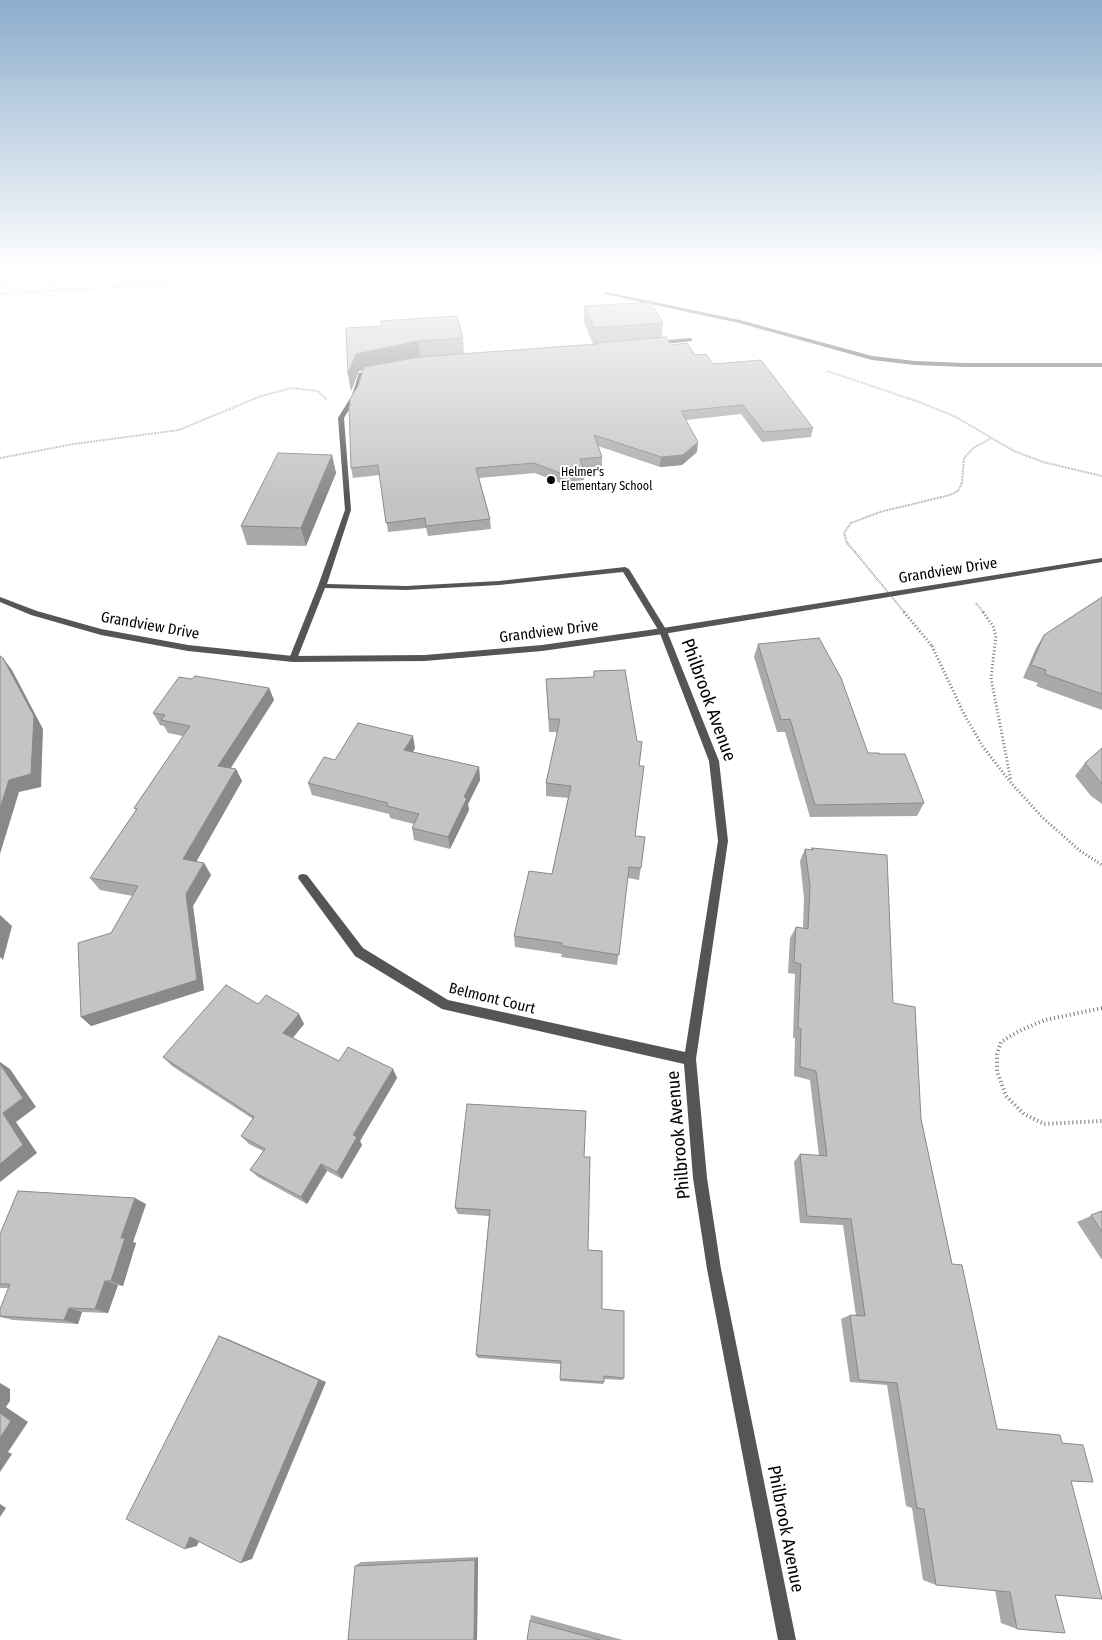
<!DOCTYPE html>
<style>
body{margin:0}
canvas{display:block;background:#fff}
</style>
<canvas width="1102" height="1640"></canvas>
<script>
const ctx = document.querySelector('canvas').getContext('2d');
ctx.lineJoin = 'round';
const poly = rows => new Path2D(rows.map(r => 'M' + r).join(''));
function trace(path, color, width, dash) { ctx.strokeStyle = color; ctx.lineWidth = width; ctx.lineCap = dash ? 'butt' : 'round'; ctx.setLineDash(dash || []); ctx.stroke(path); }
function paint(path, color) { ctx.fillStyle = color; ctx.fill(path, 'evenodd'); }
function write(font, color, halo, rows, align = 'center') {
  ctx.font = font + ' "Fira Sans Condensed",sans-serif'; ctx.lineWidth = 4; ctx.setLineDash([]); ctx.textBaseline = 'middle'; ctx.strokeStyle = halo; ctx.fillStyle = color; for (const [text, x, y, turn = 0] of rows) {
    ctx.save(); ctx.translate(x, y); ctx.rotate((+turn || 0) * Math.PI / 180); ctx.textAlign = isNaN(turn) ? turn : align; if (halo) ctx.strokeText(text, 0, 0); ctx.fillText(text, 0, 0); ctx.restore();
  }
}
trace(poly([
 [561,269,589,285],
 [0,283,52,284,56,285,59,291],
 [584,283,591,269],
 [0,294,216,281,340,269],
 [827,371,919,402,954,416,1014,451,1043,462,1102,476],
 [0,458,74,444,179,430,261,396,292,388,318,391,327,400],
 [855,552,847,543,844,533,851,523,880,512,950,495,958,491,962,483,964,458,973,448,990,439],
 [976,603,984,613]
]), '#777', 2, [0.5, 1]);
trace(poly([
 [983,612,993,626,996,636,991,678,1011,781],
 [932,646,964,714,983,747,1012,784,1042,817,1079,850,1102,865]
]), '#777', 3, [1, 2.5]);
trace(poly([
 [1102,1008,1045,1020,1019,1031,1001,1042,997,1054,997,1071,1006,1096,1024,1114,1044,1124,1102,1121]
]), '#777', 4, [1, 3]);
paint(poly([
 [606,292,740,320,872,356,915,361,964,363,1102,363,1102,367,964,367,915,365,872,360,739,323,604,294,606,292],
 [690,338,692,339,692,341,656,345,653,343,656,341,690,338],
 [375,369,378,371,377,372,364,375,358,395,344,418,351,510,327,584,406,586,499,581,625,567,629,569,667,631,666,633,660,633,623,572,499,585,406,590,325,588,297,659,296,661,290,661,289,659,318,586,345,510,338,418,352,395,359,373,375,369]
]), '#555');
paint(poly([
 [663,628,667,631,719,761,728,841,696,1059,707,1178,721,1269,796,1640,778,1640,707,1269,693,1178,684,1064,442,1009,355,956,298,878,299,875,303,874,307,875,363,948,448,1000,685,1052,718,841,709,761,659,631,663,628]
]), '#555');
paint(poly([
 [1102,558,1102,562,663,634,542,651,425,661,293,662,188,651,101,635,31,615,0,602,0,597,37,611,101,629,188,645,293,656,425,655,542,645,663,628,1102,558]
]), '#555');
trace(poly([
 [855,552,905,613]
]), '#777', 2, [0.5, 1]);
trace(poly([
 [904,612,932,646]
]), '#777', 3, [1, 2.5]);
paint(poly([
 [584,306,663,323,662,337,671,345,695,355,713,364,813,428,811,437,762,442,741,414,686,420,697,452,682,465,660,467,598,446,602,457,602,466,583,468,584,471,584,480,560,483,535,473,479,478,490,519,491,529,428,536,426,528,388,532,380,475,353,478,351,468,350,406,358,386,363,370,359,371,351,391,348,374,346,328,463,338,464,354,593,344,584,323],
 [332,455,336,473,306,546,247,545,241,526],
 [1102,597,1102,710,1036,686,1038,683,1023,678,1036,648,1044,635],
 [758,644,868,753,879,754,924,803,917,816,810,817,785,732,777,732,754,657],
 [594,671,639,766,635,836,645,837,639,880,628,878,617,965,561,957,562,954,515,947,514,936,552,874,568,798,546,796,546,783,557,732,549,732,546,679,593,677],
 [192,679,269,688,274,700,231,768,236,769,242,781,196,862,204,863,211,875,193,906,204,990,91,1026,111,933,133,896,100,890,90,878,136,810,134,808,183,736,168,733,164,726,160,725,153,713],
 [415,748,413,752,479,767,480,780,468,804,469,810,450,849,414,840,412,828,414,824,390,818,389,814,312,795,308,783,335,760],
 [1102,748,1102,804,1091,796,1075,776,1085,763],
 [812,848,893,1003,921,1119,952,1264,997,1429,1062,1443,1071,1481,1055,1595,1017,1629,1001,1623,995,1590,936,1585,923,1580,912,1508,906,1506,887,1385,850,1382,841,1319,850,1315,856,1316,843,1225,800,1223,794,1162,800,1154,819,1156,810,1080,794,1076,795,1038,793,1038,795,974,788,973,790,938,796,927,803,928,804,898,800,861,805,849,811,850],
 [258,1004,299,1014,304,1024,293,1038,339,1061,393,1069,397,1078,360,1141,362,1145,342,1179,327,1171,307,1204,258,1177,250,1170,263,1151,249,1144,241,1136,253,1119,172,1066,163,1057],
 [584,1157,588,1250,602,1309,624,1378,622,1380,604,1379,604,1382,603,1384,560,1381,561,1364,478,1358,476,1355,489,1216,458,1214,455,1208],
 [146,1204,133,1242,136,1243,123,1286,118,1285,108,1313,82,1312,78,1324,13,1320,0,1317,0,1309,9,1288,0,1288,0,1234],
 [1102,1211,1102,1260,1077,1222],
 [478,1557,477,1640,348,1640,355,1566,361,1562],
 [531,1615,623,1640,527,1640]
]), '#a9a9a9');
paint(poly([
 [418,341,420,358,359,371,351,391,348,374,356,354],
 [698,442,697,452,682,465,660,467,661,457],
 [332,455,336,473,306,546,301,528],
 [3,658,12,670,43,729,41,787,19,792,0,854,0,808],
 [269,688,274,700,224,778,218,766],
 [413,736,415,748,407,763,404,750],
 [479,767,480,780,468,804,469,810,450,849,448,837,464,797],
 [236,769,242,781,191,871,183,859],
 [204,863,211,875,193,906,204,990,91,1026,81,1017,186,894],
 [0,915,12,926,3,960,0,957],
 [299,1014,304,1024,289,1042,283,1033],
 [0,1062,10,1069,36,1107,16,1122,37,1153,0,1182,0,1164,3,1113],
 [393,1069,397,1078,360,1141,362,1145,342,1179,337,1172,353,1135],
 [321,1164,327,1171,307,1204,301,1197],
 [135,1198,146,1204,133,1242,136,1243,123,1286,111,1281,121,1238],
 [105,1281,118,1285,108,1313,95,1309],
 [69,1308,82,1312,78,1324,64,1320],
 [219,1336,228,1339,326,1382,252,1559,241,1563],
 [0,1383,10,1389,10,1401,6,1407,28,1422,8,1452,12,1454,0,1472],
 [0,1504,6,1508,0,1517],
 [202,1534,197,1546,185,1549,190,1537],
 [478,1557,477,1640,474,1640,475,1560]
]), '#898989');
const building = poly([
 [651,302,663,323,594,328,584,306,651,302],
 [457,316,463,338,418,341,356,354,348,374,346,328,382,326,381,321,457,316],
 [666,337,671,345,687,343,695,355,706,354,713,364,761,360,813,428,764,432,743,405,681,411,698,442,683,455,661,457,594,435,602,457,580,459,584,471,560,473,534,463,476,468,490,519,426,526,425,518,386,523,378,465,351,468,349,406,350,406,350,399,358,386,364,367,419,357,597,344,596,343,666,337],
 [278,453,332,455,301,528,241,526,278,453],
 [1102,597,1102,694,1045,674,1046,670,1031,665,1044,635,1102,597],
 [819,638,841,678,868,753,879,753,879,754,905,754,924,803,815,805,790,719,781,720,758,644,819,638],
 [0,656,3,658,34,716,31,774,9,780,0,808,0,656],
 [625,670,637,741,642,742,639,766,644,766,635,836,645,837,641,868,629,867,619,955,562,946,562,943,514,936,529,871,552,874,571,786,546,783,560,719,549,719,546,679,594,677,594,671,625,670],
 [195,676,269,688,218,766,236,769,183,859,204,863,186,894,197,980,81,1017,78,943,111,933,138,886,90,878,137,809,134,808,190,726,161,720,165,715,153,713,179,677,192,679,195,676],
 [358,723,413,736,404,750,479,767,464,797,467,798,448,837,412,828,419,814,387,806,388,803,308,783,324,757,335,760,358,723],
 [1102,748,1102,784,1085,763,1102,748],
 [812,848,887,855,893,1003,915,1007,921,1119,952,1264,962,1265,997,1429,1060,1435,1062,1443,1083,1445,1093,1482,1071,1481,1102,1599,1055,1595,1065,1633,1017,1629,1010,1592,936,1585,924,1509,917,1508,897,1383,859,1380,850,1315,865,1316,851,1219,807,1216,800,1154,827,1156,816,1071,800,1067,801,1029,798,1028,801,964,794,962,796,927,808,929,810,886,805,849,813,850,812,848],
 [226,985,258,1004,266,995,299,1014,283,1033,339,1061,348,1047,393,1069,353,1135,357,1137,337,1172,321,1164,301,1197,250,1170,265,1149,241,1136,254,1117,163,1057,226,985],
 [0,1064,23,1098,3,1113,23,1145,0,1164,0,1064],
 [467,1104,586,1111,584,1157,590,1157,588,1250,602,1251,602,1309,624,1311,624,1378,604,1376,604,1382,560,1379,561,1361,476,1355,490,1210,455,1208,467,1104],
 [18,1191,135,1198,121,1238,125,1238,111,1281,105,1281,95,1309,69,1308,64,1320,0,1316,0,1309,10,1284,0,1284,0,1234,18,1191],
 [1102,1211,1102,1232,1091,1215,1102,1211],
 [219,1336,319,1380,241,1563,190,1537,185,1549,126,1519,219,1336],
 [0,1413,11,1421,0,1438,0,1413],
 [475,1560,474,1640,348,1640,355,1566,475,1560],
 [530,1621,600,1640,527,1640,530,1621]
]);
paint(building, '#c4c4c4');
trace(building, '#898989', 1);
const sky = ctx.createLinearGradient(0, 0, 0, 499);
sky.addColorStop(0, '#8cadcc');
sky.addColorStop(0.54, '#fff');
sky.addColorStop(1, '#ffffff00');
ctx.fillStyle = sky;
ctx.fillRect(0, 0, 1102, 499);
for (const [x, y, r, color] of [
 [551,480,5,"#000"]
]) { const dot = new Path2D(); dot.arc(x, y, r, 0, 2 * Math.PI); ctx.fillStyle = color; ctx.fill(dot); trace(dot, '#fff', 2); }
write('12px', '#000', '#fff', [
 ["Helmer's",561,473],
 ["Elementary School",561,487]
], 'left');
write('15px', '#000', '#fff', [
 ["Grandview Drive",948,571,-9],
 ["Grandview Drive",150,626,10],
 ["Grandview Drive",549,632,-7],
 ["Belmont Court",492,999,14]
]);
write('18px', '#000', '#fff', [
 ["Philbrook Avenue",708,700,70],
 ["Philbrook Avenue",679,1135,-95],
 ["Philbrook Avenue",785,1529,79]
]);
</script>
